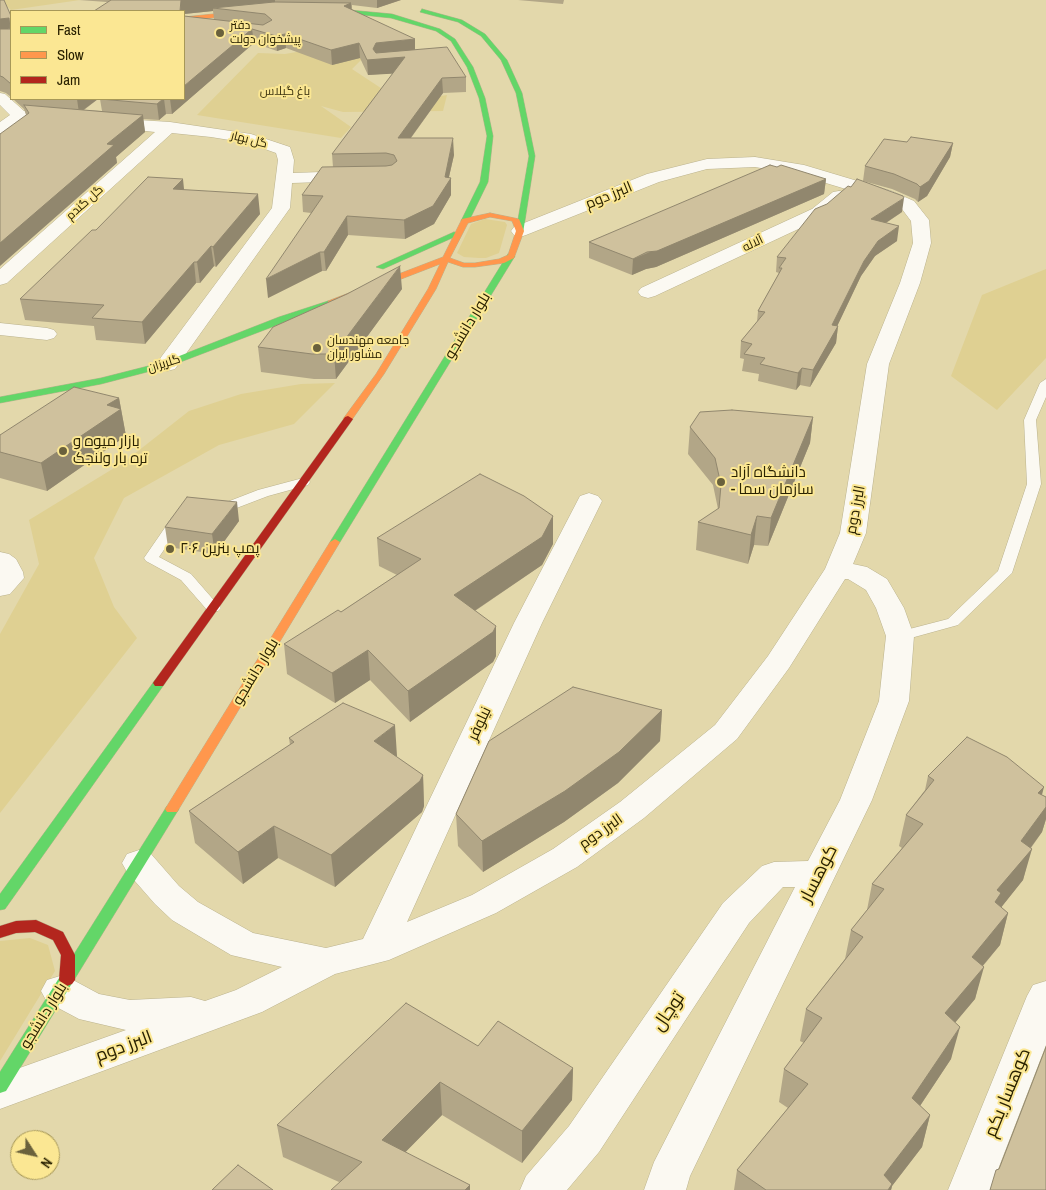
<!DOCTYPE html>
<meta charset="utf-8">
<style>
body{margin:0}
#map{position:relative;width:1046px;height:1190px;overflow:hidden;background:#e3d8ab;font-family:"Archivo Narrow",sans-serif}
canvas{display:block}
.legend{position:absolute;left:10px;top:10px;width:175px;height:90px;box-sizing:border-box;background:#fbe793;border:1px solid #a79858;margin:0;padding:6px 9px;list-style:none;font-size:15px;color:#292100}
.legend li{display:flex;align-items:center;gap:10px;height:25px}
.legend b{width:25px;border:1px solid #a79858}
.north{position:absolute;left:10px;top:1130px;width:50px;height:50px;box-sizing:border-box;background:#fbe793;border:1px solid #a79858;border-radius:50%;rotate:125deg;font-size:14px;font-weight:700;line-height:20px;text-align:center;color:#292100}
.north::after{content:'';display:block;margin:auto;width:18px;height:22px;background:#6a613c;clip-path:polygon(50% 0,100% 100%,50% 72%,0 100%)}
</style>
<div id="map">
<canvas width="1046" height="1190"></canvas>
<ul class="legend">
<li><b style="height:6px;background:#63d668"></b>Fast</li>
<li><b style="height:6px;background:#ff974d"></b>Slow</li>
<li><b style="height:6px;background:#b3261e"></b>Jam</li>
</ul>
<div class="north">N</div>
</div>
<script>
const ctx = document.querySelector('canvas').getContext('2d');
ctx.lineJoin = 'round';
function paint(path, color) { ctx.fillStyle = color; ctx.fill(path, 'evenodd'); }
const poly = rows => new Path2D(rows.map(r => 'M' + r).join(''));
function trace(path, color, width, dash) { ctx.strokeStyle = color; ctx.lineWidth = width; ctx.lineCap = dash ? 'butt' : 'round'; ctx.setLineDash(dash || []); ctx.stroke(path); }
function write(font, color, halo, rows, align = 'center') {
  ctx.font = font + ' "Archivo Narrow",Cairo,sans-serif'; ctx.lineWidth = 4; ctx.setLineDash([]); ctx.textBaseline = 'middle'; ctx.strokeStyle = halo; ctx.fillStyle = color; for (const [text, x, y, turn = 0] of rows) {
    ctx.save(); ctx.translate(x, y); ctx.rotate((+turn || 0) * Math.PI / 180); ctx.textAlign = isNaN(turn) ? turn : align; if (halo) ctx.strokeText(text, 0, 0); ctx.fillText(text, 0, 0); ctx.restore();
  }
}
paint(poly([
 [0,0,80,0,11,10],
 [342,44,367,54,352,69,402,102,447,95,443,111,343,112,321,106,351,127,341,138,197,115,258,53,285,54],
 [485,219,505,222,507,225,499,253,486,258,479,258,464,257,457,253,471,224],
 [1046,269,1046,358,997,410,951,376,982,295],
 [335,383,294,424,219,445,124,498,94,558,114,607,137,638,0,813,0,634,39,564,29,520,124,462,189,411,241,394,301,384],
 [30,938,48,945,55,971,0,1061,0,941]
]), '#dfd092');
const lane = poly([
 [1046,379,1046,397,1036,420,1041,484,1012,573,958,625,900,641,894,639,892,636,894,633,948,619,998,571,1027,484,1024,420,1040,383,1046,379],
 [303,478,308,479,310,482,308,485,268,496,234,509,219,510,212,506,214,503,227,502,258,490,303,478],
 [178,515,185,519,159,557,191,574,218,605,221,608,218,611,208,611,181,580,146,561,144,558,173,516,178,515]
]);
const street = poly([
 [0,93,5,94,24,111,61,114,66,116,69,119,66,122,61,124,23,120,6,132,0,134,0,122,10,115,0,105,0,93],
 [107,118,170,122,251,134,290,147,294,160,293,173,350,171,356,172,358,176,356,180,350,181,292,183,290,208,175,369,167,371,159,369,156,364,272,208,278,160,276,153,248,143,211,137,172,133,7,283,0,285,0,269,155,132,101,126,99,123,101,120,107,118],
 [755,157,804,165,891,191,914,201,929,220,931,243,920,283,889,364,866,533,853,564,867,567,887,579,904,608,914,636,909,701,872,800,690,1176,686,1190,644,1190,654,1162,795,887,783,887,749,923,599,1152,567,1190,520,1190,526,1176,569,1126,723,903,762,866,774,862,808,861,840,800,879,701,886,636,876,608,866,590,848,579,845,579,789,668,737,739,644,818,577,867,496,913,389,960,335,974,262,1012,0,1109,0,1075,126,1030,79,1019,47,1002,41,991,47,980,60,976,73,980,99,994,130,1000,191,997,205,1001,236,990,282,967,231,955,172,920,155,904,127,872,122,863,127,854,139,850,151,854,179,886,198,902,253,933,326,948,363,939,514,623,580,496,589,493,598,496,602,501,542,623,407,922,472,895,553,849,620,802,715,725,768,656,825,569,840,533,867,364,900,283,913,243,911,221,902,209,879,199,796,174,755,167,707,169,659,182,526,235,520,237,514,235,511,231,514,227,647,174,707,159,755,157],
 [839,191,845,192,848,196,824,217,655,296,648,298,641,296,638,292,641,288,812,209,833,192,839,191],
 [0,323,47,328,54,330,57,334,54,338,47,340,0,335,0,323],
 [0,552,9,554,16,559,23,572,24,578,10,594,0,596,0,552],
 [1046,981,1046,1045,990,1190,948,1190,1027,996,1033,985,1046,981]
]);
const fast = poly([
 [317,7,392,14,440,29,455,39,473,67,485,98,493,136,488,182,468,223,461,221,480,182,487,136,479,98,467,67,451,41,436,31,391,18,315,10,317,7],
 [422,9,462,20,485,34,507,60,522,93,535,156,523,233,516,231,529,156,516,93,501,60,481,36,458,22,420,12,422,9],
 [454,232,461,234,383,269,376,267,454,232],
 [508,254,515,256,340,542,335,545,331,544,330,542,508,254],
 [328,301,334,301,335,303,170,366,101,384,0,403,0,397,101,378,164,362,279,317,328,301],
 [159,679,165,683,163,686,5,909,0,910,0,894,155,680,159,679],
 [172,804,177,806,179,809,177,812,6,1091,0,1093,0,1072,167,806,172,804]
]);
const slow = poly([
 [252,10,254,13,184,21,184,17,252,10],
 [490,213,519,219,524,231,514,258,504,263,475,267,463,267,448,262,436,289,384,374,351,421,345,421,343,419,376,374,428,289,440,264,334,305,328,305,328,301,443,257,462,219,490,213],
 [490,217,512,221,516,231,508,255,499,259,475,263,464,263,450,258,468,223,490,217],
 [335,539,340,542,177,812,167,812,165,809,167,806,330,542,335,539]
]);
const jam = poly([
 [348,416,353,419,163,686,155,686,153,683,155,680,345,417,348,416],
 [36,920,63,932,75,955,75,980,72,984,67,986,62,984,59,980,61,955,53,940,35,932,16,933,0,938,0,926,16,921,36,920]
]);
trace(lane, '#bab28d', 1);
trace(street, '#bab28d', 1);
trace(fast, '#bab28d', 1);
trace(slow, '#bab28d', 1);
trace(jam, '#bab28d', 1);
paint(lane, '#fbf9f2');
paint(street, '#fbf9f2');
paint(fast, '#63d668');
paint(slow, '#ff974d');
paint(jam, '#b3261e');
paint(poly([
 [0,0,11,16,11,97,6,93,0,91],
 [79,0,401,0,377,8,352,5,352,9,415,50,466,77,466,92,443,93,411,138,454,155,449,177,451,195,434,224,405,239,348,235,326,271,322,271,268,298,311,213,303,212,302,195,333,167,332,154,393,73,368,75,360,58,332,65,286,48,277,51,254,43,172,114,166,114,159,120,143,119,145,132,116,157,117,163,26,115,24,109,13,99,98,99,84,110,102,111,100,99,184,99,214,19,213,11,184,14,184,11,107,2],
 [518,0,564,0,563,4],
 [907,142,953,143,950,157,927,196,918,202,915,199,892,189,863,181,865,166],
 [826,179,824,194,656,267,646,269,632,275,589,258,589,242],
 [184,190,260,214,216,267,214,266,200,283,196,283,145,344,96,340,94,326,25,320,20,299],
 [902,212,886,223,897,241,875,256,861,276,837,326,838,326,836,343,810,387,800,385,796,390,758,381,759,374,742,371,744,359,740,358,741,341,757,322,758,311,778,275,779,273,776,272,777,257],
 [402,289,336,379,314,379,261,372,258,347],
 [119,398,126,436,47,491,0,478,0,435],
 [813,417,810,443,768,546,754,545,748,564,696,550,698,522,718,509,713,485,688,454,690,427],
 [553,516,553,544,542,565,475,611,496,656,493,662,410,722,370,680,335,703,287,674,284,644,341,612,397,575,379,566,377,538],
 [239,521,215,554,168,547,165,527],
 [662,710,660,741,618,783,564,822,483,872,458,846,456,814],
 [289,738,397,756,396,757,423,775,424,806,422,812,335,887,278,858,243,884,195,843,189,811,290,745],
 [928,776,1042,795,1046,797,1046,819,1042,832,1031,848,1023,880,1001,907,1008,913,1000,945,983,966,975,999,955,1023,951,1059,920,1106,930,1115,922,1147,892,1186,891,1190,734,1190,737,1170,788,1108,779,1102,784,1069,804,1043,800,1041,806,1009,845,959,851,930,867,910,872,884,902,848,899,846,906,815,925,790],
 [478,1046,573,1068,572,1100,522,1163,442,1115,405,1152,339,1182,283,1157,277,1125]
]), '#b2a687');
paint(poly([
 [181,0,275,0,275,4,213,8,213,11,184,14,184,11,180,11],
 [377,0,401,0,377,8],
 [351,3,352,17,344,6],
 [9,18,11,27,0,34,0,19],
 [252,29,254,43,172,114,170,99,184,99,184,86],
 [285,34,286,48,277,51,276,36],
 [415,39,415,54,405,57,405,73,368,75,367,60,376,43],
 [359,43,360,58,332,65,331,50],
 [442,78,443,93,399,154,398,138],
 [77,99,98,99,79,113],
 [163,99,164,99,166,114,159,120,157,104],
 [143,115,145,132,116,157,117,163,0,266,0,243,107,144],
 [453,138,454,155,448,181,451,178,451,195,434,224,405,239,404,220,445,177],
 [953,143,950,157,927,196,918,202,920,187],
 [183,179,185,199,173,189],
 [826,179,824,194,656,267,646,269,632,275,633,259],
 [258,194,260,214,216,267,213,247],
 [904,198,902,212,869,234,871,219],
 [347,216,348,235,326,271,324,252],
 [899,226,897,241,875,256,861,276,833,335,838,326,836,343,810,387,813,370,832,325,864,261,878,241],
 [211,246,214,266,200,283,197,262],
 [320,252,322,271,268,298,266,279],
 [194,262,196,283,145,344,142,322],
 [400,266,402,289,336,379,334,354],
 [802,368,800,385,796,390,798,373],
 [119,398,126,436,47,491,41,463,107,405],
 [813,417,810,443,768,546,771,518],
 [237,502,239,521,215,554,212,534],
 [553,516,553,544,542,565,455,624,454,595],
 [757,516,754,545,748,564,751,535],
 [496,626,496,656,493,662,410,722,408,691],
 [368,650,370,680,335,703,332,673],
 [662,710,660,741,618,783,564,822,483,872,482,841],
 [395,725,397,756,376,772,374,741],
 [423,775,424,806,422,812,335,887,331,855],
 [1044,787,1036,818,1038,793],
 [1046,807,1046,819,1042,832,1020,862,1032,849,1023,880,996,914,987,934,997,890,1021,841],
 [274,826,278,858,243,884,238,852],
 [1008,913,1000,945,963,989,972,957],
 [984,967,975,999,936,1045,945,1013],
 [960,1027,951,1059,904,1130,912,1098],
 [573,1068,572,1100,522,1163,522,1131],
 [440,1082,442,1115,385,1173,382,1140],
 [930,1115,922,1147,892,1186,891,1190,880,1190,884,1175],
 [470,1185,470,1190,465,1190]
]), '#91876e');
const building = poly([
 [0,0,4,0,11,16,11,84,3,77,0,76,0,29,10,29,9,18,0,19,0,0],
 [111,0,181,0,180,11,94,11,111,0],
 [274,2,351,3,344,6,415,39,376,43,373,49,376,53,447,47,466,77,442,78,398,138,453,138,445,177,451,178,433,206,404,220,347,216,324,252,320,252,266,279,323,196,302,195,322,167,386,166,392,165,397,161,394,155,386,153,332,154,405,57,367,60,359,43,331,50,285,34,276,36,252,29,184,86,184,16,263,25,272,20,265,14,213,8,274,2],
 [100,99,163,99,157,104,100,99],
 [24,105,143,115,107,144,114,145,0,243,0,134,29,113,24,105],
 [911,137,953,143,929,181,920,187,917,184,894,174,865,166,884,139,907,142,911,137],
 [770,165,777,167,781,165,826,179,657,251,647,252,633,259,589,242,770,165],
 [148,177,183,179,173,189,258,194,213,247,211,246,197,262,194,262,142,322,92,318,104,305,20,299,92,230,96,230,148,177],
 [857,179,903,196,904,198,871,219,899,226,878,241,864,261,832,325,838,326,813,370,802,368,798,373,760,364,765,358,744,354,752,344,741,341,765,312,758,311,782,268,779,268,786,258,777,257,815,209,827,204,848,186,851,187,857,179],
 [400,266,334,354,312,354,258,347,273,327,347,294,400,266],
 [74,387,119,398,107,405,121,409,41,463,0,452,0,435,74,387],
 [732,410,813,417,771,518,757,516,751,535,698,522,719,508,721,485,715,458,690,427,700,412,732,410],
 [480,474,524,496,553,516,542,537,454,595,496,626,493,632,408,691,368,650,332,673,284,644,338,610,341,612,421,559,377,538,480,474],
 [187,497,237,502,212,534,165,527,187,497],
 [573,687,662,710,619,752,565,791,482,841,456,814,489,741,573,687],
 [343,703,395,725,374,741,423,775,420,781,331,855,274,826,238,852,189,811,294,742,289,738,343,703],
 [967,737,1007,757,1044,787,1038,793,1046,797,1046,807,1021,841,1032,849,997,890,1001,893,995,902,1008,913,972,957,984,967,945,1013,960,1027,912,1098,930,1115,884,1175,892,1184,888,1190,766,1190,737,1170,808,1084,784,1069,822,1018,806,1009,863,937,851,930,884,889,872,884,923,824,906,815,934,780,928,776,967,737],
 [406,1003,478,1046,498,1021,573,1068,522,1131,440,1082,382,1140,470,1185,465,1190,331,1190,362,1162,277,1125,406,1003],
 [1046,1047,1046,1190,990,1190,996,1170,999,1169,1046,1047],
 [238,1165,273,1190,212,1190,238,1165]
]);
paint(building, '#cfc19d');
trace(building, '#91876e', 1);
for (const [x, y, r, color] of [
 [220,33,5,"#6a613c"],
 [317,348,5,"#6a613c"],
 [63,451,5,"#6a613c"],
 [721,482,5,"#6a613c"],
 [170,549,5,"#6a613c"]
]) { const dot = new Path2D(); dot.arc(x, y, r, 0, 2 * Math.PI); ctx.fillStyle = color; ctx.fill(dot); trace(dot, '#fbe793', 2); }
write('12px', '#292100', '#fbe793', [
 ["دفتر",230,26],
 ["پیشخوان دولت",230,40],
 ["جامعه مهندسان",327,341],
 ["مشاور ایران",327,355]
], 'left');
write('12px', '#3e3510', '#fbe793', [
 ["باغ گیلاس",285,92]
]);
write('12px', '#292100', '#fbe793', [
 ["گل بهار",249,140,14],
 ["گل گندم",85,203,-42],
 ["آلاله",753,244,-25],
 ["گلریزان",164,364,-17]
]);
write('15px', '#292100', '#fbe793', [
 ["البرز دوم",609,196,-22],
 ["بلوار دانشجو",468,326,-59],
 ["البرز دوم",856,510,-79],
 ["بلوار دانشجو",256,672,-59],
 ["نیلوفر",480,724,-65],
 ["البرز دوم",601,832,-35],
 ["بلوار دانشجو",44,1016,-58]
]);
write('15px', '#292100', '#fbe793', [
 ["بازار میوه و",73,442],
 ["تره بار ولنجک",73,459],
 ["دانشگاه آزاد",731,473],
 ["- سازمان سما",731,490],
 ["پمپ بنزین ۲۰۶",180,549]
], 'left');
write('18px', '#292100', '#fbe793', [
 ["کوهسار",819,874,-63],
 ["توچال",669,1012,-56],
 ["البرز دوم",124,1047,-20],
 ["کوهسار یکم",1008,1093,-68]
]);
</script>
